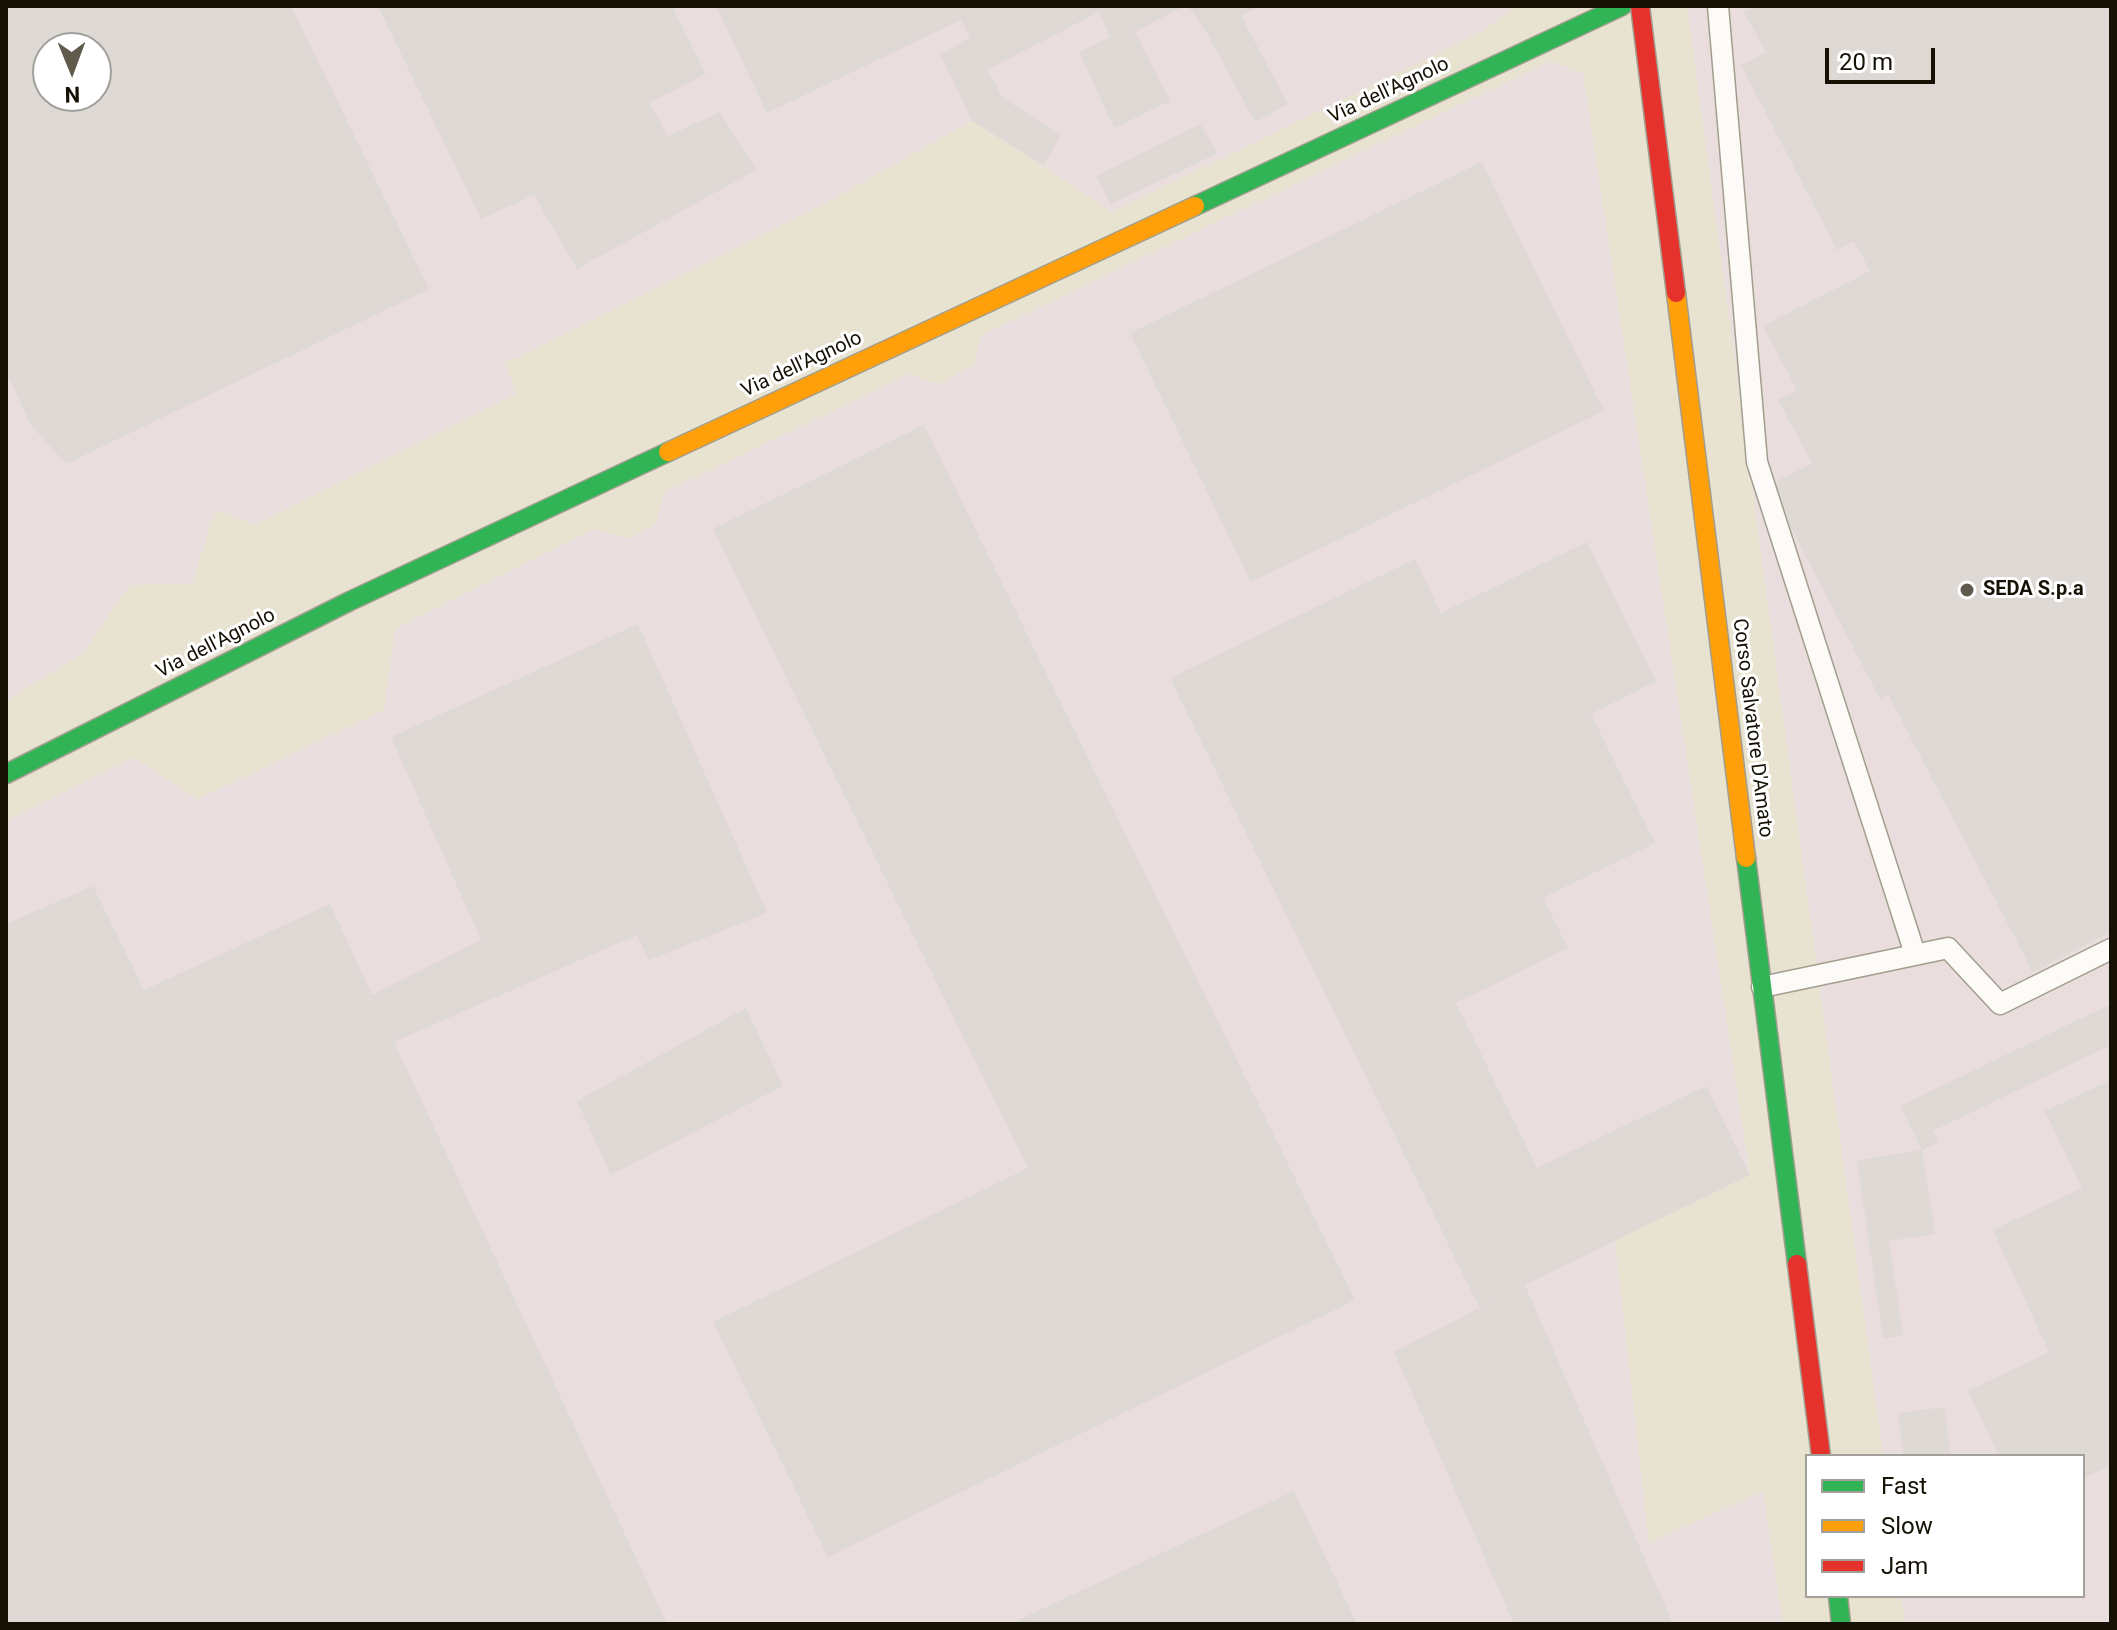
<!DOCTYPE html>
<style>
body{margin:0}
#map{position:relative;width:2117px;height:1630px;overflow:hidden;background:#e8e3d0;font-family:Roboto,sans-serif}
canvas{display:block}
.frame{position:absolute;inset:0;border:8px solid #151105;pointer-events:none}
.legend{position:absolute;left:1805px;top:1454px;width:280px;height:144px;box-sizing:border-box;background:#fff;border:2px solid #a1a09b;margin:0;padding:10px 14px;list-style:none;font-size:24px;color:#151105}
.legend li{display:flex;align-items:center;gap:16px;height:40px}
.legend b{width:40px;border:2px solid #a1a09b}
.north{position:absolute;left:32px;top:32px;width:80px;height:80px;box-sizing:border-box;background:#fff;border:2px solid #a1a09b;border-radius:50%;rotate:179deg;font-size:22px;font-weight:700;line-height:32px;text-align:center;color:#151105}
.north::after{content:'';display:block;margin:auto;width:28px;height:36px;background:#5f5a4c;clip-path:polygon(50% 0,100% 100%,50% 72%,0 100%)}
.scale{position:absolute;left:1825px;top:48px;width:110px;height:36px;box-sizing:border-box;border:4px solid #151105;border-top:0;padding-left:10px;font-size:24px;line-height:28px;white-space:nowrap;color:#151105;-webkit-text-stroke:6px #fff;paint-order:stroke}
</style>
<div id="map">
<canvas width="2117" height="1630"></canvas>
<div class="frame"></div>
<ul class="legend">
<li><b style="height:10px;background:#30b455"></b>Fast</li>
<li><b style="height:10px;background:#ff9f0a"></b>Slow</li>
<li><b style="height:10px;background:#e5322d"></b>Jam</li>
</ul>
<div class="north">N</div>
<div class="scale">20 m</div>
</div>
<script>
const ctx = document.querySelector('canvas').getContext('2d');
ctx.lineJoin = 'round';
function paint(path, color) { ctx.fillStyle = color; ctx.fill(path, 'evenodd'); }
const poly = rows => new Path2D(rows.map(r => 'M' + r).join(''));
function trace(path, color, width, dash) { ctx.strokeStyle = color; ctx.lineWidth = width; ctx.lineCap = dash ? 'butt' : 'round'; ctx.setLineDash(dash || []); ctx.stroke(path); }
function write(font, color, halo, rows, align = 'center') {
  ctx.font = font + ' Roboto,sans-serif'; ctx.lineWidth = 6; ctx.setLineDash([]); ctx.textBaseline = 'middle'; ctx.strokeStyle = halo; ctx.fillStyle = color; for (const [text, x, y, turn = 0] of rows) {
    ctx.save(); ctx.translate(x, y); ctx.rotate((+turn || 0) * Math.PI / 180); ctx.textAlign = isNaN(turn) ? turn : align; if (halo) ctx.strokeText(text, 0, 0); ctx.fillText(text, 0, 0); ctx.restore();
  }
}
paint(poly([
 [6,6,1518,6,1481,32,1112,212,972,121,829,201,520,357,504,362,517,393,256,525,215,510,192,584,130,585,82,654,6,701],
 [48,48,96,48,96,96,48,96],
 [1687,6,2111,6,2111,1624,1905,1624,1901,1596,2083,1596,2083,1456,1883,1456],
 [1550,61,1583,73,1750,1175,1615,1241,1649,1543,1763,1491,1783,1624,6,1624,6,821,134,758,198,799,384,710,395,629,594,529,628,539,657,524,663,493,909,374,939,384,974,365,982,335]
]), '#eadddd');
paint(poly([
 [6,6,291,6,429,289,66,464,31,425,6,372],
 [48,48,96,48,96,96,48,96],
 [378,6,672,6,706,74,649,103,668,136,720,112,756,170,577,269,534,195,481,219],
 [716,6,1184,6,1135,32,1170,101,1114,128,1079,52,1110,37,1099,12,987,70,1003,98,1061,135,1043,165,972,121,941,55,970,37,961,20,767,113],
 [1188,6,1260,6,1241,16,1288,104,1255,122,1208,35],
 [1755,6,2111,6,2111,932,2033,972,1888,694,1880,699,1769,485,1812,463,1778,400,1797,390,1763,326,1870,271,1854,241,1837,250,1741,65,1766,52,1744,12],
 [1200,124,1218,153,1111,204,1096,176],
 [1482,162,1604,411,1251,582,1130,333],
 [924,425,1355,1300,828,1557,713,1322,1028,1168,713,529],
 [1587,542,1656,681,1591,714,1655,843,1543,898,1568,948,1456,1003,1537,1168,1706,1086,1750,1175,1525,1285,1673,1624,1514,1624,1394,1352,1491,1302,1479,1307,1170,678,1415,559,1441,613],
 [638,624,767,913,649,960,637,935,394,1042,667,1624,6,1624,6,924,93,886,144,990,330,904,372,995,481,940,391,737],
 [2111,1004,2111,1045,1933,1131,1938,1142,1922,1150,1900,1106],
 [746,1008,783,1086,611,1175,577,1101],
 [2111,1080,2111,1465,2083,1479,2083,1456,1999,1456,1968,1391,2049,1352,1993,1230,2082,1188,2045,1111],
 [1922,1150,1935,1234,1889,1241,1903,1336,1883,1339,1857,1160],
 [1944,1407,1951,1456,1904,1456,1898,1413],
 [1294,1491,1357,1624,1010,1624]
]), '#dfd9d6');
const lane = poly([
 [1718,6,1757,462,1915,954],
 [1762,987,1948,948,2000,1004,2111,949]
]);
const fast = poly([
 [1195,206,1622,6],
 [6,774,350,601,668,452],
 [1746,858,1797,1264],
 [1838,1596,1841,1624]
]);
const slow = poly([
 [1676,293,1746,858],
 [668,452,1195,206]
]);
const jam = poly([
 [1640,6,1676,293],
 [1797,1264,1821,1456]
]);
trace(lane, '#a29e8f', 23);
trace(fast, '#a29e8f', 21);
trace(slow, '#a29e8f', 21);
trace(jam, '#a29e8f', 21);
trace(lane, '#fcfbf8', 20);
trace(fast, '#30b455', 18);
trace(slow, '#ff9f0a', 18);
trace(jam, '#e5322d', 18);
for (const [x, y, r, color] of [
 [1967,590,8,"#5f5a4c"]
]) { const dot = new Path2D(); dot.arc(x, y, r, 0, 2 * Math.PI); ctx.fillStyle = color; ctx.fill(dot); trace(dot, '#fff', 3); }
write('20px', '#151105', '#fff', [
 ["Via dell'Agnolo",1389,91,-25],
 ["Via dell'Agnolo",802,365,-25],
 ["Via dell'Agnolo",216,644,-27],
 ["Corso Salvatore D'Amato",1752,728,83]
]);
write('bold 20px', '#151105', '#fff', [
 ["SEDA S.p.a",1983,590]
], 'left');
</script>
